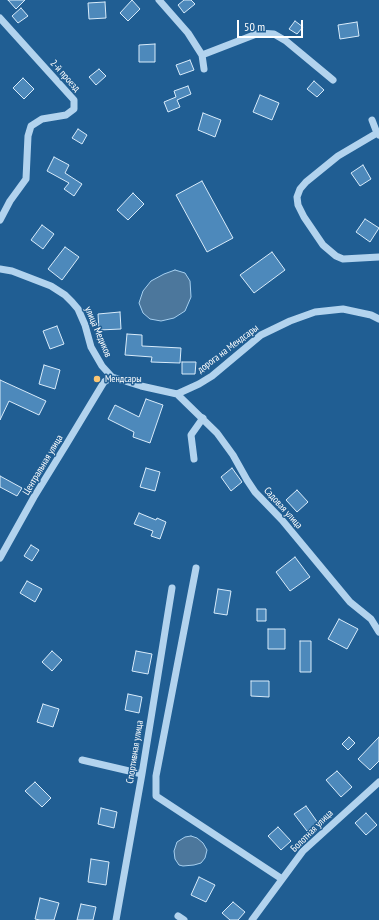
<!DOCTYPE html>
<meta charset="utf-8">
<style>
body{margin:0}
#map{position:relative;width:379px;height:920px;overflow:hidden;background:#205e93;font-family:"PT Sans Narrow",sans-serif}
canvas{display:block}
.scale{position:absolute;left:237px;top:20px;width:66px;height:18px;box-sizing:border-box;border:2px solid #fff;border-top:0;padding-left:5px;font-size:12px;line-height:14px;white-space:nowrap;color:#fff;-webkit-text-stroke:3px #205e93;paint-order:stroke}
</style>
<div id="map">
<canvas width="379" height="920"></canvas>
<div class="scale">50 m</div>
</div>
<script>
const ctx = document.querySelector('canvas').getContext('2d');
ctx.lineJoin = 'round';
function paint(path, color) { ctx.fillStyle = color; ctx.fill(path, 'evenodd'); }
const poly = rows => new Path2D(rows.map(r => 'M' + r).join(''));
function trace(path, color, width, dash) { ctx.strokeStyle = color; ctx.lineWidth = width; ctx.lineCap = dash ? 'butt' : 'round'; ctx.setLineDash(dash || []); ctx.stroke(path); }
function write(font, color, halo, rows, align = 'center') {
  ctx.font = font + ' "PT Sans Narrow",sans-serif'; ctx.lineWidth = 3; ctx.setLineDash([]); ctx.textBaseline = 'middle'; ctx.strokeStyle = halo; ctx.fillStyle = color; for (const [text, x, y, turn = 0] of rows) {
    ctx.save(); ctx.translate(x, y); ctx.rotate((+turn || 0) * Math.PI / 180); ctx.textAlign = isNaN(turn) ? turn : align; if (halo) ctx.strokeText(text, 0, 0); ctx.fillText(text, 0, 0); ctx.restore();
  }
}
const water = poly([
 [175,270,185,273,190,281,191,297,185,311,174,318,161,321,150,319,143,313,139,303,143,291,151,281,164,274,175,270],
 [191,836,197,838,203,843,207,850,205,858,201,863,194,865,183,866,179,865,175,859,174,851,177,842,185,837,191,836]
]);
paint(water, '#4c779c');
trace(water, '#a6cfef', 1);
const building = poly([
 [8,0,25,0,16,9,8,0],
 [132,0,140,9,128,21,120,13,132,0],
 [184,0,191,0,195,4,184,13,178,5,184,0],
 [105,2,106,18,89,19,88,3,105,2],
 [21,8,28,16,18,23,12,16,21,8],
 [295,21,303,27,297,34,289,29,295,21],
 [357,22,359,36,340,39,338,25,357,22],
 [155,44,155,62,139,62,139,45,155,44],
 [190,60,194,70,180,75,176,65,190,60],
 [99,69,106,76,96,85,89,77,99,69],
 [23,78,34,89,24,99,13,88,23,78],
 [314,81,324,90,317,97,307,89,314,81],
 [188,86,191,94,177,100,180,107,168,112,164,102,176,97,174,91,188,86],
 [260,95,279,103,272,120,253,112,260,95],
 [203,113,221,120,215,137,198,130,203,113],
 [78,129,87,135,82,144,72,138,78,129],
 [54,157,69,165,65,173,82,184,74,196,64,189,69,183,47,171,54,157],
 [363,165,371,179,360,186,351,173,363,165],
 [202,181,233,238,207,252,176,195,202,181],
 [133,193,144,204,128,220,117,210,133,193],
 [365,219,379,228,370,242,356,232,365,219],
 [42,225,54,234,43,249,31,240,42,225],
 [65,247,79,257,62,280,48,269,65,247],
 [272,252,285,270,254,293,240,275,272,252],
 [120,312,121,329,99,330,98,314,120,312],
 [57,326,64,344,50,349,43,331,57,326],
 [127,334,142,335,142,346,181,348,180,363,151,362,152,357,125,355,127,334],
 [182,362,196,362,195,374,182,374,182,362],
 [44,365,60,370,55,389,39,384,44,365],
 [0,380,46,401,39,415,9,401,0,420,0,380],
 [146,399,163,405,150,443,133,437,134,432,108,419,115,405,139,417,146,399],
 [146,468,160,472,155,491,140,487,146,468],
 [232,468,242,482,231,491,221,477,232,468],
 [0,476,22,488,17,496,0,487,0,476],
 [297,490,308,502,297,512,286,500,297,490],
 [139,513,156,520,157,518,166,522,160,539,151,536,153,531,134,524,139,513],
 [31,545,39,550,32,561,24,556,31,545],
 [295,557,310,577,290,591,276,572,295,557],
 [27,581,42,589,35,602,20,593,27,581],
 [218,589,231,591,227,615,214,613,218,589],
 [257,609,266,609,266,621,257,621,257,609],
 [339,619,358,629,347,649,328,639,339,619],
 [268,629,285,629,285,649,268,649,268,629],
 [300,641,311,641,311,672,300,672,300,641],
 [52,651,62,660,52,671,42,662,52,651],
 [136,651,152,654,148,674,132,671,136,651],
 [251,681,269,681,269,697,251,696,251,681],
 [128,694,142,697,139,713,125,710,128,694],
 [43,704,59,709,53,727,37,722,43,704],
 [349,737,355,743,348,750,342,744,349,737],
 [379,737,379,761,370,770,358,759,379,737],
 [337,771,352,787,341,797,326,780,337,771],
 [35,782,51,798,42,807,25,791,35,782],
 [306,806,318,823,307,831,294,814,306,806],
 [101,808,117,812,114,828,98,824,101,808],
 [366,813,377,825,366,835,355,823,366,813],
 [278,827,291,841,281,850,268,836,278,827],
 [91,859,109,862,106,885,88,882,91,859],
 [199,877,215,885,206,902,191,895,199,877],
 [40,898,59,903,54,920,40,920,35,919,40,898],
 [233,902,245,912,238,920,230,920,222,913,233,902],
 [81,904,96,907,93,920,77,920,81,904]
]);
paint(building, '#4d89bb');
trace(building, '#d8ebfa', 1);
trace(poly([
 [159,0,188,33,202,55,259,33,274,34,286,41,333,80],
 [0,18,74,100,74,109,66,115,42,119,31,126,28,136,26,179,10,201,0,220],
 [202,55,204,69],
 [372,120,377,133,379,135],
 [377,133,338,156,306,182,300,189,297,197,298,205,304,217,323,245,336,256,343,259,379,257],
 [0,269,12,271,51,286,65,295,72,302,78,309,85,325,91,347,102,366,112,377,141,386,177,394,199,384,212,376,261,335,290,321,315,312,343,309,371,315,379,319],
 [177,394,217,433,233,455,247,480,255,492,282,520,350,602,371,619,379,632],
 [194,459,191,435,203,418],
 [0,558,34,497,66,445,104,382,112,377],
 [196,568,156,776,156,796,282,879],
 [82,760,142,774],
 [178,916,184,920],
 [116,920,142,774,172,588],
 [252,920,303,851,379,782]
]), '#b2d3ee', 7);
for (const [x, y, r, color] of [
 [97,379,4,"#fbc673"]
]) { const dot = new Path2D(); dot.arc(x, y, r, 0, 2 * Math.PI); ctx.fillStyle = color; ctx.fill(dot); trace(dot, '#205e93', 1.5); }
write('10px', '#fff', '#205e93', [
 ["2-й проезд",65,76,48],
 ["улица Медиков",98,332,67],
 ["дорога на Мендсары",228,349,-37],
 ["Центральная улица",43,465,-59],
 ["Садовая улица",283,508,48],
 ["Спортивная улица",135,752,-81],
 ["Болотная улица",312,831,-45]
]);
write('10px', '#fff', '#205e93', [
 ["Мендсары",105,379]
], 'left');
</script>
